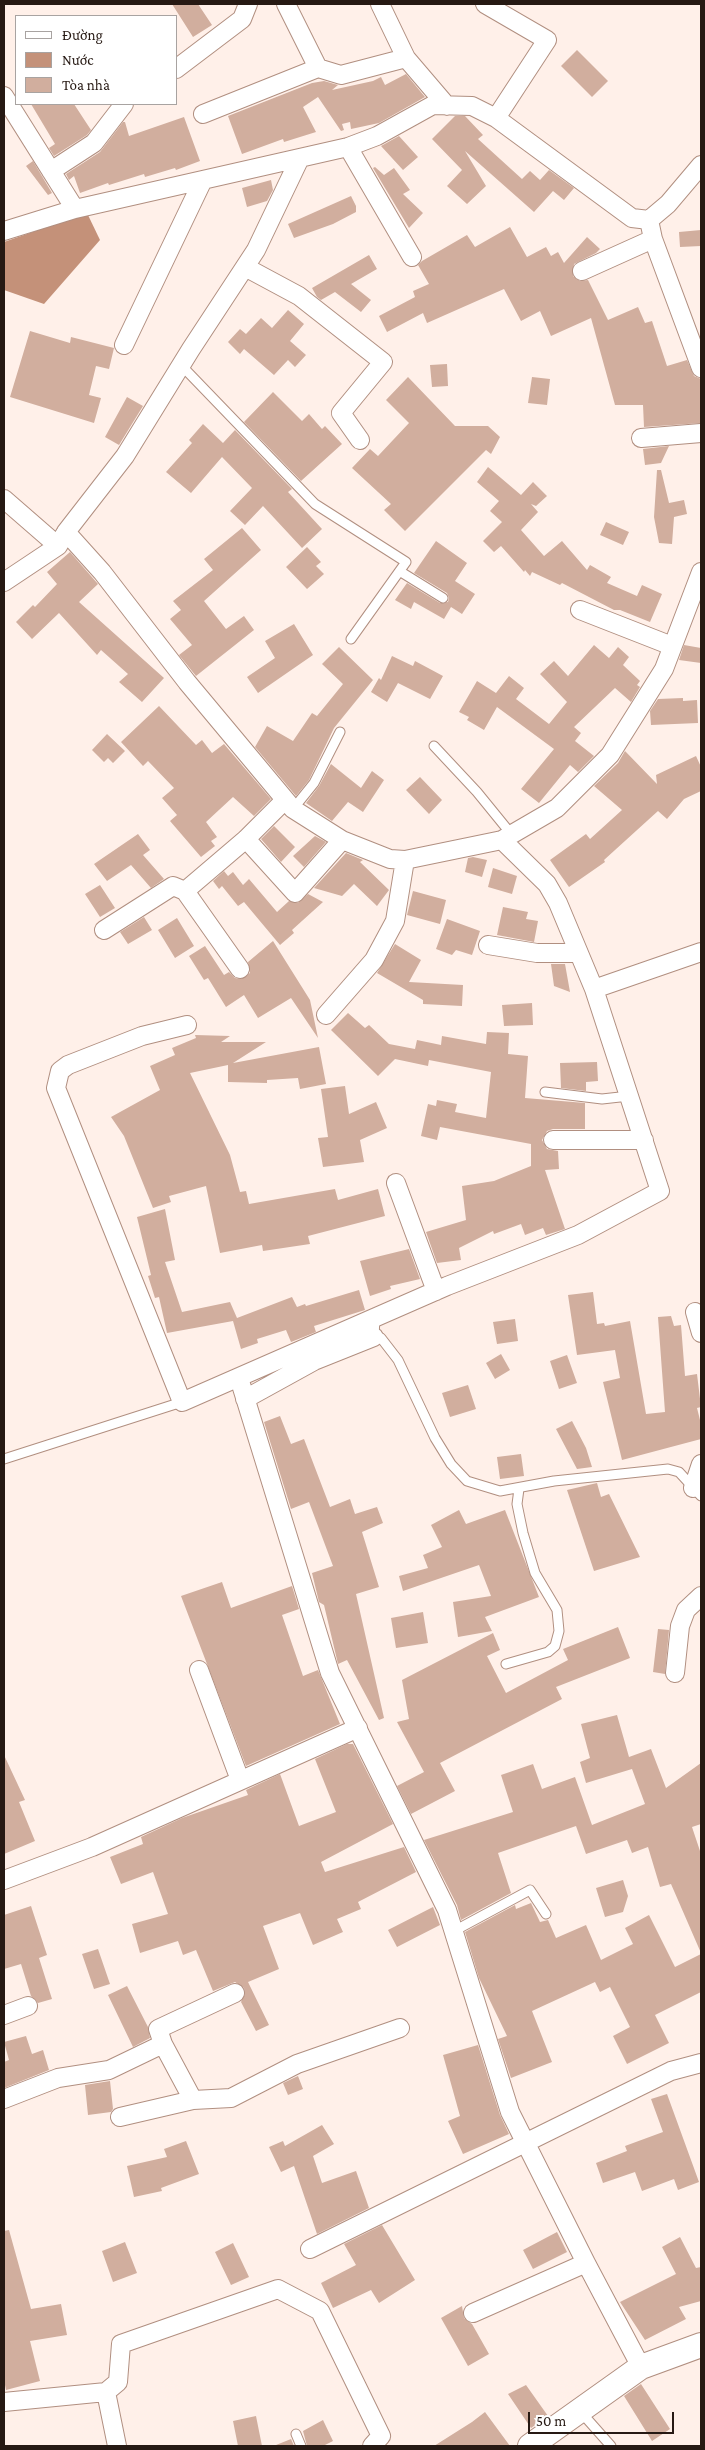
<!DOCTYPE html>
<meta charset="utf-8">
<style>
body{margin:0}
#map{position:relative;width:705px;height:2450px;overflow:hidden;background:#fff0e9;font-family:"Crimson Pro",serif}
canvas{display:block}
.frame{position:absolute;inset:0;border:5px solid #261913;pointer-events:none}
.legend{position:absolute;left:15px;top:15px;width:162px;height:90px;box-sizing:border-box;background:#fff;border:1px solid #a8a3a1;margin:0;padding:6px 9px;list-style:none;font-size:15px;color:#261913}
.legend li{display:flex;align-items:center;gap:10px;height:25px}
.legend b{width:25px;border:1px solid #a8a3a1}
.scale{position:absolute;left:528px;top:2412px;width:146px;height:22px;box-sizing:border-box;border:2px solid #261913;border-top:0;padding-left:6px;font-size:15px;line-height:18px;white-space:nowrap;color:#261913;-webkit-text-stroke:4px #fff;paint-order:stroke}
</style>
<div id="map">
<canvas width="705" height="2450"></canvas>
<div class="frame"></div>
<ul class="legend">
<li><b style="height:6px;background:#fff"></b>Đường</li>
<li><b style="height:14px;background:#c49179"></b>Nước</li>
<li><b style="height:14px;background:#d1ae9e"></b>Tòa nhà</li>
</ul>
<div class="scale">50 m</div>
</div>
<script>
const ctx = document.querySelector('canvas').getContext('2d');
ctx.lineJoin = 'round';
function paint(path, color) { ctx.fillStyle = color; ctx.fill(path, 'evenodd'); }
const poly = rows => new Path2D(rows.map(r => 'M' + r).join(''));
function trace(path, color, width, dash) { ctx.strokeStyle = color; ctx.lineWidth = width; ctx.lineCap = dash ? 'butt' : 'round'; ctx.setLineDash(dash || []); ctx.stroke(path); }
paint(poly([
 [87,213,100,240,44,304,4,290,4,242]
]), '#c49179');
paint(poly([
 [172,4,198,4,212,25,193,37],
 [577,50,608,81,592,97,561,66],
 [406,74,425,97,379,123,351,129,350,122,342,124,344,130,341,131,318,97,303,107,316,132,284,142,283,139,242,154,228,116,312,83,324,81,338,85,332,90,373,81,381,77,385,85],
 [31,104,74,104,91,130,87,135,54,156,49,148,55,144],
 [455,116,465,116,483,135,478,139,522,179,530,171,540,180,549,170,574,188,564,200,553,191,534,212,465,151,486,186,467,204,447,186,462,170,432,139],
 [184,117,200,161,176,170,175,168,145,177,144,174,109,185,108,183,80,193,74,176,69,180,66,174,100,152,123,122,125,122,129,136],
 [399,136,418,157,403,170,381,146],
 [33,161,52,193,48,195,26,166],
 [375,167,384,175,394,168,410,190,403,194,423,213,409,228,373,168],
 [271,180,273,190,267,201,247,207,242,188],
 [351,196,356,206,356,212,333,224,294,238,288,224],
 [510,227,527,257,546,247,551,256,558,252,564,263,587,237,600,249,596,253,574,264,573,276,580,281,588,280,608,320,638,307,645,323,652,321,667,366,687,360,694,376,701,379,701,423,644,427,643,405,615,405,591,318,551,336,540,311,521,321,504,289,427,323,423,313,387,332,379,316,415,297,413,291,429,284,418,265,422,261,467,235,475,247],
 [701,230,701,246,680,247,679,232],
 [369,255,377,269,351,284,371,300,361,312,335,292,321,300,317,297,312,288],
 [288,310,304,324,290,341,306,355,295,367,288,360,274,375,244,349,240,354,228,342,240,329,246,334,261,318,272,328],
 [30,331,70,343,71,337,114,348,109,369,96,366,89,395,101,398,94,423,10,397],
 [447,364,448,386,432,387,430,365],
 [408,377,455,426,488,426,500,437,491,454,486,450,405,531,384,510,391,504,352,468,370,449,378,456,409,423,386,400],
 [532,377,550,379,547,405,528,403],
 [273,392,302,421,309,414,322,429,325,426,342,444,301,481,244,422],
 [127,397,143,406,119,445,105,437],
 [203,424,223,443,235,430,292,489,288,492,322,529,302,548,263,506,245,525,230,511,252,488,222,457,191,493,166,472,192,443,189,440],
 [669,446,661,463,645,465,643,449],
 [488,467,521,495,533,482,547,496,536,506,531,504,538,512,521,530,544,556,562,541,587,570,590,565,611,577,607,583,637,596,642,585,662,594,650,622,620,610,614,610,562,583,560,585,532,572,530,576,525,570,524,572,501,546,494,552,483,541,502,522,490,511,499,501,477,482],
 [657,470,661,470,669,503,684,500,687,514,674,517,672,544,659,543,654,517],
 [606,522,629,532,623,545,600,535],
 [242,528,261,550,204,601,226,629,244,616,254,630,196,676,179,655,192,645,170,619,181,610,173,601,213,570,204,559],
 [436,541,467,563,455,581,475,594,462,614,451,607,444,619,414,602,411,609,395,600,407,583,440,603,448,602,449,598,447,593,414,573],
 [307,547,321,562,316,566,324,574,307,589,286,567],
 [70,552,98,584,79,602,164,678,142,702,119,682,128,674,101,650,97,655,59,613,32,639,16,622,33,605,35,607,57,584,47,572],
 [294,624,313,655,258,693,247,677,275,658,265,641],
 [594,645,609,658,618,647,629,657,623,665,640,681,637,685,640,687,631,702,615,688,574,727,581,733,575,741,594,756,578,772,570,765,539,803,521,789,554,749,497,707,484,730,467,720,469,717,459,712,477,681,496,693,509,676,524,688,516,699,549,724,567,702,540,674,554,661,568,676],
 [684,645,701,648,701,663,679,660],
 [339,647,373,680,334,728,309,780,296,796,255,747,267,726,293,741,312,713,317,716,343,684,322,664],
 [392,656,413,666,415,661,443,676,430,699,398,683,387,702,371,692,379,678,381,680],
 [683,698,683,701,697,700,698,723,651,725,650,711,658,699],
 [159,706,196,745,202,740,212,753,224,744,271,799,254,816,233,797,206,822,217,837,211,841,215,846,201,857,170,821,177,815,162,798,174,788,148,761,143,766,121,742],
 [107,734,125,751,113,763,108,758,104,762,92,750],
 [625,751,657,784,656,775,696,756,701,767,701,791,684,799,667,819,658,811,604,860,605,862,569,887,550,860,586,834,590,839,622,810,594,786,618,763],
 [331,764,361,788,372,771,384,780,363,812,348,802,332,821,306,803,319,786],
 [420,777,442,800,429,814,406,790],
 [274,826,295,847,281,862,261,839],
 [138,834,150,850,143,855,164,879,151,888,131,865,107,881,94,864],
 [315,836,326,842,304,867,293,856],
 [346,853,363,860,360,862,389,890,377,906,354,884,342,896,314,888],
 [473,857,487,860,482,877,465,872,468,858],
 [493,868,517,876,512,894,488,887],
 [224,871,228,876,233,872,243,885,249,879,277,912,289,901,298,903,308,894,323,902,292,930,294,933,280,945,244,902,238,906,222,886,219,889,213,881],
 [100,885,115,908,100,917,85,894],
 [413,891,446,900,440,924,407,915],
 [503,907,528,912,526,919,538,921,534,942,497,935],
 [144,917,152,930,128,944,120,932],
 [177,918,194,946,175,958,158,930],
 [447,919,480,931,472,955,456,950,452,955,436,949],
 [273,941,310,1000,318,1038,291,998,258,1018,244,995,226,1007,208,978,204,980,189,956,205,946,224,975,229,972,235,978,241,979,250,973,248,962],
 [395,944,421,960,409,982,463,985,462,1006,423,1004,423,1000,377,973],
 [551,964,565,964,570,992,554,986],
 [532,1003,533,1025,504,1026,502,1005],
 [348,1013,365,1028,369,1025,389,1044,415,1049,417,1040,441,1045,442,1036,486,1044,487,1032,509,1033,508,1054,528,1056,525,1098,585,1103,585,1129,553,1129,547,1131,542,1140,547,1149,558,1151,559,1169,545,1170,565,1229,546,1235,543,1228,525,1235,521,1224,494,1234,493,1231,459,1248,461,1260,437,1263,426,1232,466,1220,462,1186,494,1181,531,1166,531,1144,440,1127,437,1140,421,1136,428,1104,436,1106,437,1100,457,1104,455,1112,486,1118,491,1072,429,1060,428,1066,395,1059,378,1076,331,1030],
 [195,1035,230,1036,221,1042,266,1042,233,1063,319,1047,326,1084,300,1089,298,1078,267,1080,267,1083,228,1082,228,1065,190,1073,230,1155,240,1192,246,1191,249,1204,335,1189,338,1200,378,1189,385,1216,308,1236,310,1244,263,1251,262,1245,220,1253,206,1186,169,1196,171,1202,153,1208,124,1136,111,1117,160,1090,150,1066,175,1055,172,1048,196,1038],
 [597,1062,598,1081,586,1082,586,1091,561,1088,560,1063],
 [345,1086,349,1114,376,1102,387,1128,360,1140,364,1162,323,1167,318,1138,328,1137,321,1089],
 [165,1209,175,1260,165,1262,182,1312,230,1302,237,1318,292,1297,297,1307,305,1304,306,1306,359,1290,365,1310,314,1326,316,1332,291,1342,286,1330,257,1339,258,1343,241,1349,233,1321,167,1333,159,1297,155,1298,148,1276,151,1275,137,1217],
 [409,1249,420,1279,390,1286,391,1289,370,1296,360,1261],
 [593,1292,597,1324,604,1323,605,1326,630,1321,646,1414,665,1412,658,1317,671,1316,674,1326,681,1325,685,1376,697,1374,701,1407,697,1408,701,1424,701,1439,622,1460,603,1382,620,1378,615,1350,577,1355,568,1295],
 [515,1319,518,1341,497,1344,493,1322],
 [501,1354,510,1370,495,1379,486,1363],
 [567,1355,577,1383,559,1389,550,1361],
 [468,1385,476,1409,450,1417,442,1393],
 [280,1416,291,1444,304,1439,330,1507,350,1499,355,1514,377,1507,383,1523,362,1532,379,1587,356,1594,384,1718,379,1720,347,1660,338,1664,324,1605,319,1602,312,1573,333,1566,309,1502,291,1509,264,1422],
 [572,1421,586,1448,592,1467,577,1469,556,1429],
 [521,1454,524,1476,500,1479,497,1457],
 [597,1483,601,1497,609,1494,640,1557,594,1571,567,1490],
 [459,1510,466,1524,505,1510,539,1597,485,1617,492,1631,458,1637,453,1602,491,1596,479,1565,403,1591,399,1576,428,1568,423,1555,442,1547,431,1525],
 [222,1582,231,1608,292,1586,299,1609,282,1615,303,1676,318,1670,340,1724,246,1766,181,1596],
 [423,1612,428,1643,396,1648,391,1618],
 [618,1627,630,1658,556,1687,562,1699,440,1763,455,1791,411,1814,397,1786,424,1772,397,1722,409,1719,402,1680,493,1633,500,1650,487,1656,506,1693,568,1660,563,1649],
 [658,1629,669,1630,665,1674,653,1672],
 [617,1715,629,1757,651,1749,666,1788,701,1763,701,1824,692,1827,701,1854,701,1953,671,1884,660,1887,648,1847,632,1853,627,1840,586,1854,576,1826,498,1853,511,1893,461,1920,457,1905,424,1840,513,1812,501,1775,533,1764,542,1789,575,1777,592,1825,645,1804,632,1769,586,1783,580,1762,590,1758,581,1724],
 [347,1744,353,1744,393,1824,321,1862,325,1872,404,1847,416,1872,358,1902,361,1909,337,1919,343,1932,313,1945,300,1913,263,1926,279,1969,248,1982,269,2025,256,2031,241,2002,245,1994,244,1988,235,1982,213,1991,196,1950,183,1955,178,1941,140,1953,132,1924,168,1914,153,1872,121,1884,110,1857,143,1844,141,1837,182,1818,248,1795,246,1790,280,1774,299,1826,336,1812,315,1759],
 [4,1755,25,1800,19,1802,35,1841,4,1854],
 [623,1880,628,1896,623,1912,605,1917,596,1888],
 [531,1903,540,1922,548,1920,556,1938,586,1925,601,1960,633,1944,625,1928,649,1915,675,1967,701,1954,701,1992,655,2015,669,2043,627,2064,613,2036,630,2027,610,1987,600,1992,595,1982,532,2011,552,2062,511,2078,498,2039,507,2036,479,1978,465,1932,515,1905,516,1909],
 [31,1906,47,1955,39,1958,52,1999,38,2003,31,1996,21,1964,4,1969,4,1915],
 [433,1907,440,1925,397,1947,388,1930],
 [98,1949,110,1984,94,1989,82,1954],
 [127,1986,148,2027,150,2038,133,2047,108,1995],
 [26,2036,32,2054,43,2050,49,2070,4,2088,4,2062,9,2060,4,2042],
 [478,2045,500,2115,509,2134,463,2154,448,2121,460,2116,443,2055],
 [298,2076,303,2089,288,2095,283,2083],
 [110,2081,113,2109,111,2112,88,2115,85,2085],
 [667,2094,699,2182,678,2190,674,2179,642,2191,635,2172,603,2183,596,2163,627,2151,625,2146,663,2132,651,2099],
 [322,2125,334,2144,313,2156,322,2183,356,2171,369,2208,317,2234,294,2166,281,2172,269,2147,283,2141,285,2146],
 [186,2141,199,2174,161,2188,162,2191,134,2197,127,2166,167,2157,164,2149],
 [382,2225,415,2280,379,2303,371,2290,333,2308,321,2283,356,2265,344,2244],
 [9,2230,31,2309,61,2304,67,2335,30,2341,40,2381,6,2390,4,2380,4,2231],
 [557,2232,567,2252,533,2269,523,2250],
 [680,2237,696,2268,701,2267,701,2301,679,2307,686,2319,645,2340,620,2302,676,2274,662,2247],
 [125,2242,137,2273,113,2282,102,2251],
 [233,2243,249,2277,231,2285,215,2252],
 [462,2306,464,2318,472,2324,489,2354,468,2366,441,2318],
 [641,2384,670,2429,652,2441,624,2396],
 [526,2385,548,2416,531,2428,508,2394],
 [485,2412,510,2446,434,2446,472,2422],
 [256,2416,262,2446,238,2446,233,2421],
 [323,2420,333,2441,323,2446,307,2446,303,2431],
 [291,2439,294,2446,276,2446,276,2445]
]), '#d1ae9e');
const lane = poly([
 [181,365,315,504,406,562,351,639],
 [401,572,443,598],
 [434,746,477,792,512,835],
 [293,809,314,783,340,732],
 [545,1092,602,1099,629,1096],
 [375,1318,374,1337,381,1338,398,1360,435,1438,451,1464,467,1481,500,1491,554,1481,668,1469,679,1472,701,1496],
 [4,1459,182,1402],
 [506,1664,548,1652,555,1646,559,1631,557,1610,535,1573,523,1533,517,1504,519,1489],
 [454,1931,530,1890,546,1914],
 [580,2411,611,2446],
 [296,2434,301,2446]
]);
const street = poly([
 [286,4,318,68],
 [380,4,406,58,447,106],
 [485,4,547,40,496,118],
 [176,69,242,19,248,4],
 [4,96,75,209],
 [203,114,318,68,341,75,406,58],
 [348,147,412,257],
 [51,171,94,143,124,104],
 [649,220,653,239,701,368],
 [4,231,75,209,348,147,377,136,433,105,472,106,496,118,632,218,649,220,668,204,701,165],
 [245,267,299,296,383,362,341,413,360,440],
 [582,271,653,239],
 [124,345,203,180],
 [641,438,701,433],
 [4,499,58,546],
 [66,532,102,572,187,682,293,809,342,840,390,859,405,860,502,840,557,808,610,755,664,669,701,572],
 [4,582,58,546,66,532,125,456,191,349,256,250,300,158],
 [580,610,672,646],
 [246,839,295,893,342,840],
 [104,930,173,886,185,891],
 [488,945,537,953,578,953],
 [240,969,185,891,246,839,285,800],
 [594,989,701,952],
 [326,1015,374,960,395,921,405,860],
 [187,1025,142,1036,68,1065,60,1071,56,1088,182,1402,447,1286,578,1235,660,1191,594,989,558,903,547,884,502,840],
 [553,1140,644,1140],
 [396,1183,436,1291],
 [695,1312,701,1333],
 [239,1378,330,1673,447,1910,510,2112,586,2263,641,2367],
 [245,1399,314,1361,374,1337],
 [693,1488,701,1464],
 [199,1670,240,1780],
 [675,1673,680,1626,686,1610,701,1596],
 [4,1880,92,1847,358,1728],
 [4,2015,28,2006],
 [163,2044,193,2100],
 [4,2099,58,2078,109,2070,163,2044,158,2029,235,1993],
 [120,2117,193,2100,231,2098,297,2064,400,2028],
 [310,2249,671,2071,701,2063],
 [473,2313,586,2263],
 [4,2402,106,2392],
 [117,2446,106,2392,118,2382,121,2344,278,2289,320,2311,381,2436,372,2446]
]);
const secondary = poly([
 [530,2446,641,2367,701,2345]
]);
trace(lane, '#b18f80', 11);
trace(street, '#b18f80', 20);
trace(secondary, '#b18f80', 26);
trace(lane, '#fff', 9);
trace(street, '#fff', 18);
trace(secondary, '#fff', 24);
</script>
